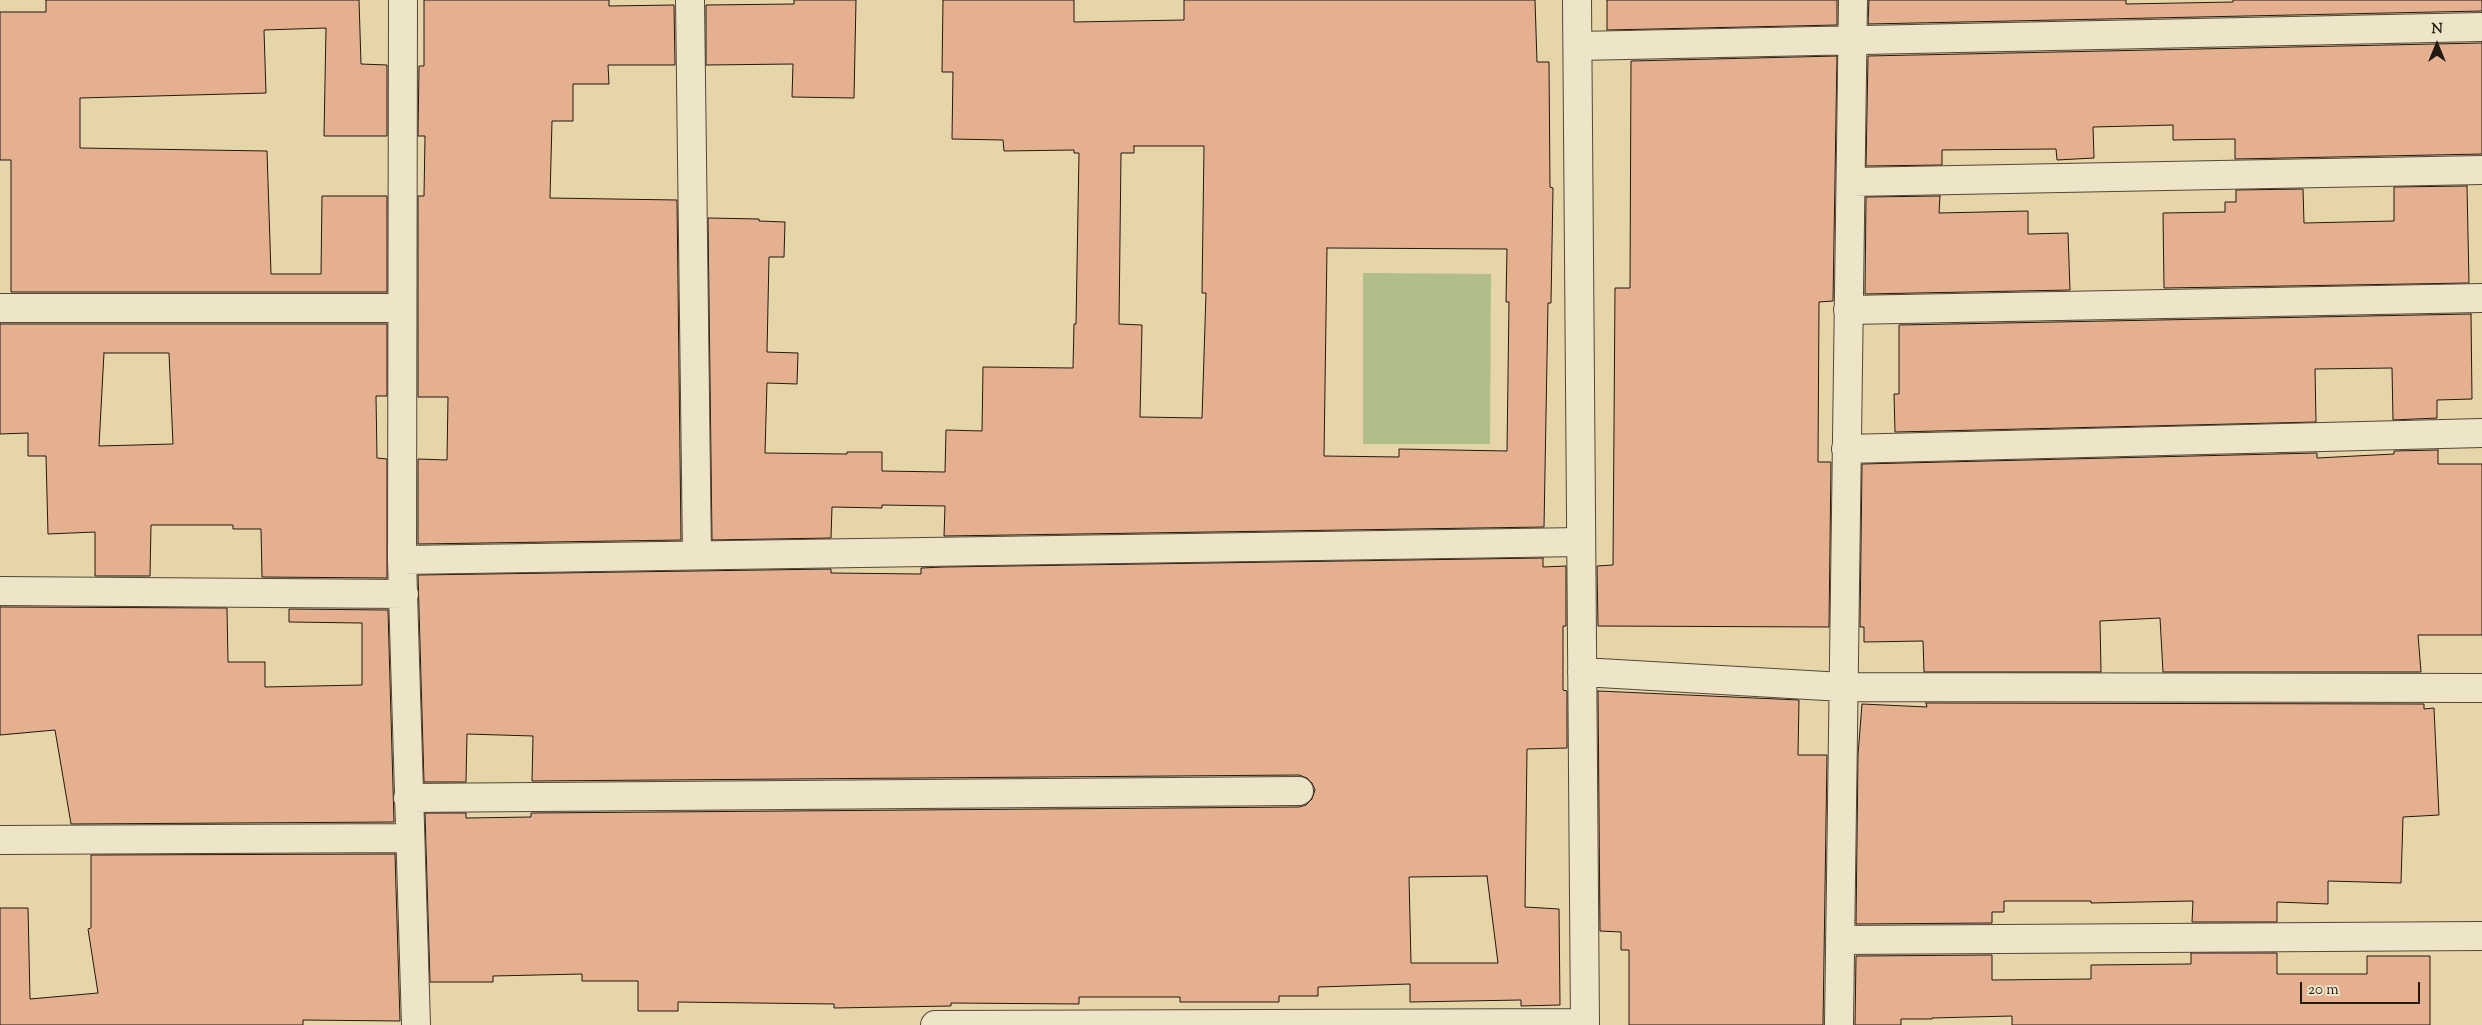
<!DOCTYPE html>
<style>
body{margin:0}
#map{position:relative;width:2482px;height:1025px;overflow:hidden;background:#e5d5a9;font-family:"Sorts Mill Goudy",serif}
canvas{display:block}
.north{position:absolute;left:2412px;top:20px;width:50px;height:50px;-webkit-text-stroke:4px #eee4c7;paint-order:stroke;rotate:0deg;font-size:14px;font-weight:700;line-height:20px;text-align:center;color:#231911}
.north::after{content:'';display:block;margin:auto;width:18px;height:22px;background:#231911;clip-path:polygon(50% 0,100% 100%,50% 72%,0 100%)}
.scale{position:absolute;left:2300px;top:982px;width:120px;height:22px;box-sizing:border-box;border:2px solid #231911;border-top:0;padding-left:6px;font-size:15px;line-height:18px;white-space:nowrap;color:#231911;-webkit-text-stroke:4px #eee4c7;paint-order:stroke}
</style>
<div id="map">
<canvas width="2482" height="1025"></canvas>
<div class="north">N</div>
<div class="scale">20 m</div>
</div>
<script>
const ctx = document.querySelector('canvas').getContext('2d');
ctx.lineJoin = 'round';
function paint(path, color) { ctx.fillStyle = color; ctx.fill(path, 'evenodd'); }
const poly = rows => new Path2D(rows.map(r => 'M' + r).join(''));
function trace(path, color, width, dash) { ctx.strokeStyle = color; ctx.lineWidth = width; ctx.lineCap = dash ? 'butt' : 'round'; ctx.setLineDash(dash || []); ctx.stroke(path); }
paint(poly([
 [1363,273,1491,274,1490,444,1363,444]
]), '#b2be8a');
const building = poly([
 [46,0,359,0,361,64,387,65,387,136,324,136,326,28,264,30,266,93,80,98,80,148,267,151,271,274,321,274,322,196,387,196,387,292,11,292,11,160,0,160,0,12,46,12,46,0],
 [424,0,609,0,609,6,674,5,675,65,608,65,609,84,573,84,573,121,552,121,550,198,677,200,681,540,418,544,418,459,447,460,448,397,418,397,418,196,424,196,425,136,418,136,419,66,424,66,424,0],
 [794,0,856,0,854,98,792,97,793,64,706,65,706,5,794,4,794,0],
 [943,0,1074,0,1074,22,1184,20,1184,0,1535,0,1537,62,1549,62,1550,187,1553,188,1551,303,1548,303,1544,527,944,536,945,506,882,505,882,508,832,507,831,538,712,540,708,218,759,219,759,221,785,222,784,257,769,257,767,352,798,353,797,384,767,383,765,453,847,454,847,452,882,452,882,471,945,472,946,430,982,431,983,367,1073,368,1074,324,1076,324,1079,153,1074,153,1074,150,1004,151,1003,140,952,139,953,72,942,72,943,0],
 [1134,146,1204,146,1202,293,1206,293,1202,418,1140,417,1142,325,1119,324,1121,153,1134,153,1134,146],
 [1327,248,1507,249,1506,302,1509,302,1507,451,1399,449,1399,457,1324,456,1327,248],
 [1607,0,1837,0,1837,25,1607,30,1607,0],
 [1869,0,2126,0,2126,4,2233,2,2233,0,2482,0,2482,11,1868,24,1869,0],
 [2482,43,2482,154,2235,159,2235,139,2173,140,2173,125,2093,127,2094,158,2057,160,2056,149,1942,150,1942,165,1866,166,1868,56,2482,43],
 [1837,56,1833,301,1819,302,1818,462,1831,462,1829,627,1598,626,1597,566,1613,565,1615,288,1630,288,1631,61,1837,56],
 [2467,186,2469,283,2164,288,2163,213,2225,212,2225,202,2236,202,2236,190,2303,189,2304,223,2394,221,2394,187,2467,186],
 [1940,196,1939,213,2028,211,2028,234,2068,233,2070,290,1865,294,1866,197,1940,196],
 [2471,314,2472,399,2437,400,2437,418,2393,420,2392,368,2315,369,2316,422,1895,432,1894,394,1899,394,1899,325,2471,314],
 [0,324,387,324,387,396,376,396,377,458,387,459,387,578,262,577,261,529,233,529,233,525,151,525,150,576,95,576,95,532,48,534,46,456,28,456,28,433,0,434,0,324],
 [104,353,169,353,173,444,99,446,104,353],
 [2438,450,2438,464,2482,464,2482,635,2418,635,2421,672,2163,672,2160,618,2100,621,2101,672,1924,672,1923,641,1864,642,1864,627,1860,627,1862,464,2317,453,2317,458,2394,454,2394,451,2438,450],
 [1543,558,1543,567,1566,566,1566,626,1563,626,1563,690,1567,691,1567,748,1527,749,1525,907,1559,909,1560,1005,1521,1006,1521,1000,1410,1002,1410,984,1318,987,1318,996,1279,996,1279,1002,1180,1002,1180,997,1079,997,1079,1004,951,1003,951,1006,834,1008,834,1004,678,1002,678,1011,638,1011,638,981,582,981,582,974,493,976,493,982,430,982,425,813,466,813,466,818,531,817,531,813,1299,807,1306,805,1312,799,1315,790,1312,783,1307,778,1299,775,532,781,533,736,467,734,466,782,424,782,418,575,831,569,831,573,921,574,921,568,944,567,1543,558],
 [1487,876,1498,963,1411,963,1409,877,1487,876],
 [0,607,227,608,228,662,265,662,265,687,362,685,362,623,289,622,289,609,388,610,394,822,71,824,55,730,0,735,0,607],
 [1598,691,1799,700,1798,755,1827,755,1823,1025,1629,1025,1629,950,1621,950,1621,932,1600,931,1598,691],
 [1926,703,2424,704,2424,709,2434,708,2439,815,2403,817,2401,883,2328,881,2328,904,2277,902,2277,922,2192,922,2193,901,2091,903,2091,901,2004,901,2004,912,1992,912,1992,923,1856,924,1858,755,1862,704,1927,707,1926,703],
 [395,854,400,1021,303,1020,303,1025,0,1025,0,908,28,908,30,999,98,993,88,929,91,928,91,855,395,854],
 [2191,953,2277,953,2277,974,2367,974,2367,956,2430,956,2430,1025,2012,1025,2012,1016,1932,1018,1932,1019,1901,1019,1901,1025,1855,1025,1856,956,1992,955,1992,980,2091,979,2091,965,2191,964,2191,953]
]);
paint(building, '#e5b090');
trace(building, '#231911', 1);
const minor = poly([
 [403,0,402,560,416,1025],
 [690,0,697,555],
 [1577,0,1585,1025],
 [1578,46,2482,27],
 [1851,182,2482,170],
 [0,308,402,308],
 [1848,310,2482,298],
 [1846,449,2482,433],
 [402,560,1581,542],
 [0,591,404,594],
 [1582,672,1843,687,2482,688],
 [408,798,1299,791],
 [0,840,410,838],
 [1840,940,2482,936],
 [935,1025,1585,1023],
 [1839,1025,1853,0]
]);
trace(minor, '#544837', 30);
trace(minor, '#eee4c7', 28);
</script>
